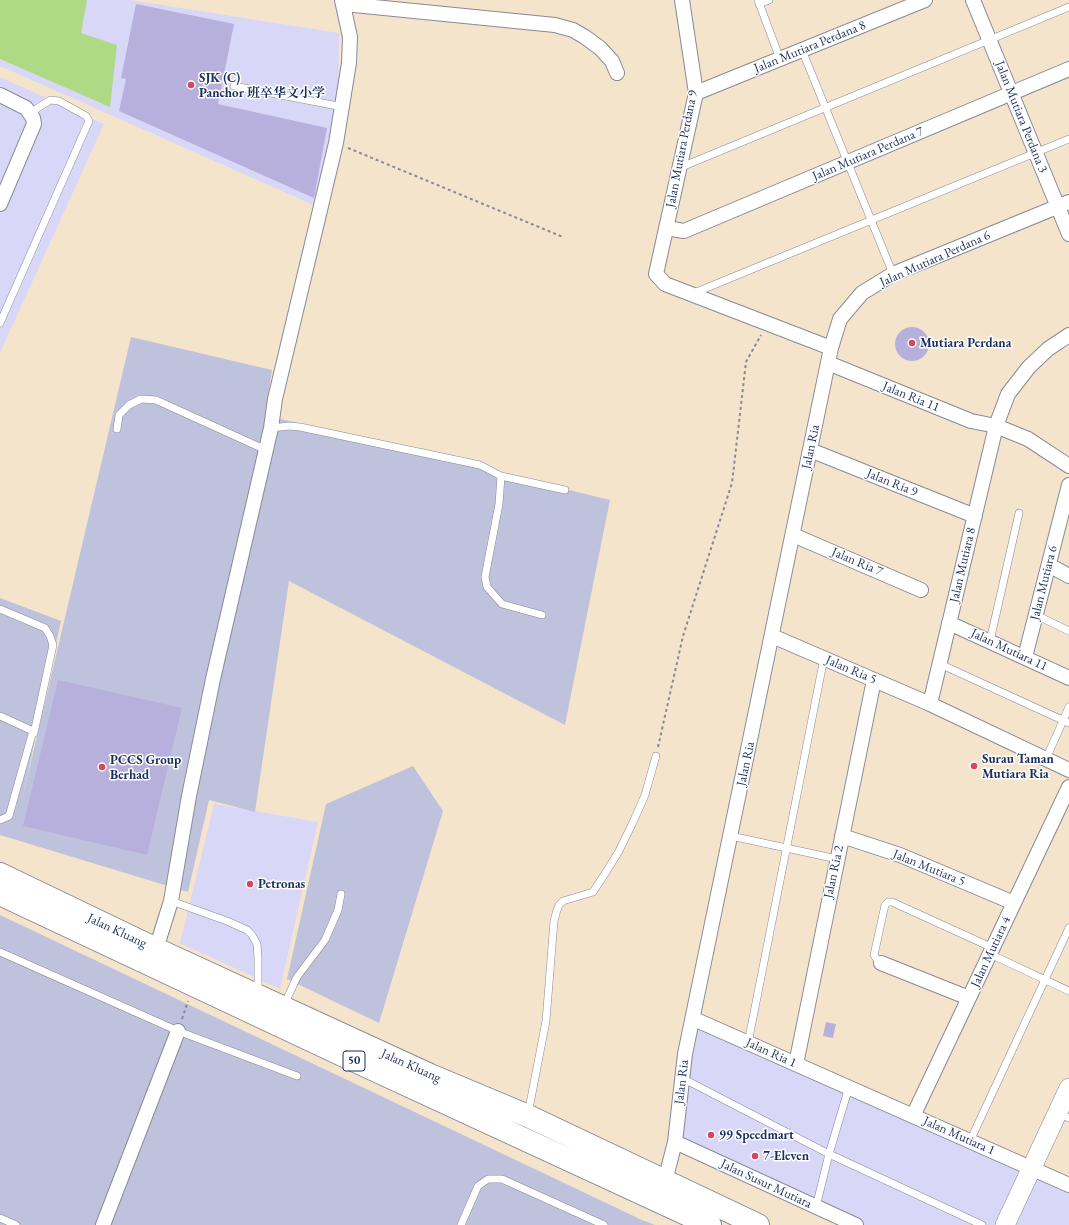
<!DOCTYPE html>
<meta charset="utf-8">
<style>
body{margin:0}
canvas{display:block;background:#f5e4cc}
</style>
<canvas width="1069" height="1225"></canvas>
<script>
const ctx = document.querySelector('canvas').getContext('2d');
ctx.lineJoin = 'round';
function paint(path, color) { ctx.fillStyle = color; ctx.fill(path, 'evenodd'); }
const poly = rows => new Path2D(rows.map(r => 'M' + r).join(''));
function trace(path, color, width, dash) { ctx.strokeStyle = color; ctx.lineWidth = width; ctx.lineCap = dash ? 'butt' : 'round'; ctx.setLineDash(dash || []); ctx.stroke(path); }
function write(font, color, halo, rows, align = 'center') {
  ctx.font = font + ' "EB Garamond","Noto Serif SC",serif'; ctx.lineWidth = 3; ctx.setLineDash([]); ctx.textBaseline = 'middle'; ctx.strokeStyle = halo; ctx.fillStyle = color; for (const [text, x, y, turn = 0] of rows) {
    ctx.save(); ctx.translate(x, y); ctx.rotate((+turn || 0) * Math.PI / 180); ctx.textAlign = isNaN(turn) ? turn : align; if (halo) ctx.strokeText(text, 0, 0); ctx.fillText(text, 0, 0); ctx.restore();
  }
}
paint(poly([
 [0,0,130,0,339,33,338,104,318,207,0,66],
 [0,77,104,124,0,353],
 [214,804,318,822,280,989,180,943],
 [690,1012,1069,1180,1069,1225,847,1225,670,1144]
]), '#d8d7f8');
paint(poly([
 [131,337,272,370,265,415,610,500,565,725,289,581,255,812,209,800,188,892,0,835,0,598,61,621,22,800],
 [413,766,443,811,379,1023,287,979,326,804],
 [0,915,642,1220,655,1225,0,1225]
]), '#bfc2dd');
paint(poly([
 [0,0,87,0,81,33,117,45,110,107,0,59]
]), '#aeda86');
paint(poly([
 [136,4,234,24,218,104,327,128,314,198,119,111,126,79,121,78],
 '895 344a17 17 0 1 1 34 0a17 17 0 1 1-34 0Z',
 [58,680,182,708,147,855,23,826],
 [826,1022,836,1024,833,1038,823,1036]
]), '#b8b0dc');
const lane = poly([
 [758,0,780,59],
 [759,4,769,0],
 [802,50,893,274],
 [234,86,343,107],
 [679,168,1069,7],
 [694,293,1069,139],
 [0,323,89,121,86,116,59,101,50,100,30,113],
 [271,428,289,426,300,427,480,465,501,476,499,504,485,577,487,587,502,604,542,615],
 [117,429,119,415,129,405,141,399,156,400,266,450],
 [501,476,565,490],
 [0,609,45,628,50,636,53,645,34,733,33,731,9,816,0,820],
 [1036,615,1069,631],
 [990,641,1019,513],
 [940,664,1069,723],
 [0,716,33,731],
 [1046,759,1069,707],
 [731,836,837,859],
 [171,901,227,921,247,930,252,935,257,944,258,958,258,992],
 [0,952,178,1031,297,1076],
 [990,954,1069,991],
 [881,963,876,958,874,955,885,905,888,902,892,902,993,948],
 [284,1005,297,977,325,940,338,910,341,894],
 [748,1043,824,658],
 [682,1078,829,1154,982,1225],
 [1058,1113,1069,1118],
 [528,1114,546,1021,554,921,557,910,559,905,563,901,593,892,608,869,619,851,634,820,645,795,656,756],
 [970,1141,1069,928],
 [816,1207,829,1154,849,1087],
 [0,1218,16,1225],
 [461,1225,478,1186,488,1179,502,1179,604,1225]
]);
const street = poly([
 [682,0,696,93,656,274,665,284,831,348],
 [973,0,1069,234],
 [344,4,555,25,573,30,585,37,600,48,612,61,617,73],
 [696,93,925,0],
 [0,95,26,108,33,118,34,124,0,204],
 [666,228,684,231,1069,69],
 [828,363,971,421,996,426,1028,439,1069,466],
 [810,450,975,516],
 [793,535,921,590],
 [1049,565,1069,576],
 [949,623,1069,678],
 [772,636,930,704,1069,770],
 [1025,657,1069,485],
 [930,704,996,426,1008,394,1029,367,1048,349,1069,335],
 [842,836,900,855,1014,903],
 [156,949,171,901,189,796,213,679,271,428,275,399,336,143,349,63,350,37,342,0],
 [881,963,969,998],
 [694,1019,1069,1185],
 [796,1064,874,680],
 [913,1116,1069,787],
 [675,1142,856,1225],
 [665,1181,675,1142,685,1054,831,348,840,319,862,293,893,274,1069,202],
 [103,1225,178,1031]
]);
const secondary = poly([
 [1005,1225,1069,1088]
]);
const highway = poly([
 [0,874,156,949,430,1075,528,1116,758,1225],
 [0,894,355,1061,710,1225]
]);
trace(lane, '#888a95', 8);
trace(street, '#888a95', 16);
trace(secondary, '#888a95', 20);
trace(highway, '#888a95', 24);
trace(poly([
 [348,148,563,237],
 [658,747,683,636,732,483,746,362,761,335],
 [182,1019,188,1001]
]), '#888a95', 2, [3, 3]);
trace(lane, '#fff', 7);
trace(street, '#fff', 14);
trace(secondary, '#fff', 19);
trace(highway, '#fff', 22);
for (const [x, y, r, color] of [
 [191,85,4,"#d1495b"],
 [912,343,4,"#d1495b"],
 [974,766,4,"#d1495b"],
 [102,767,4,"#d1495b"],
 [250,884,4,"#d1495b"],
 [711,1135,4,"#d1495b"],
 [755,1156,4,"#d1495b"]
]) { const dot = new Path2D(); dot.arc(x, y, r, 0, 2 * Math.PI); ctx.fillStyle = color; ctx.fill(dot); trace(dot, '#fff', 1.5); }
for (const [x, y, w] of [
 [354,1061,22]
]) { const box = new Path2D(); box.roundRect(x - w / 2, y - 10, w, 20, 3); ctx.fillStyle = '#fff'; ctx.fill(box); trace(box, '#1b2f5e', 1); }
write('bold 12px', '#1b2f5e', null, [
 ["50",354,1061]
]);
write('13px', '#1b2f5e', '#fff', [
 ["Jalan Mutiara Perdana 8",810,47,-22],
 ["Jalan Mutiara Perdana 3",1021,117,68],
 ["Jalan Mutiara Perdana 9",682,149,-79],
 ["Jalan Mutiara Perdana 7",868,154,-23],
 ["Jalan Mutiara Perdana 6",935,259,-24],
 ["Jalan Ria 11",911,397,22],
 ["Jalan Ria",811,447,-78],
 ["Jalan Ria 9",892,483,22],
 ["Jalan Ria 7",857,562,23],
 ["Jalan Mutiara 8",963,565,-77],
 ["Jalan Mutiara 6",1044,583,-76],
 ["Jalan Mutiara 11",1009,650,25],
 ["Jalan Ria 5",851,670,23],
 ["Jalan Ria",746,764,-78],
 ["Jalan Mutiara 5",929,868,22],
 ["Jalan Ria 2",834,872,-78],
 ["Jalan Kluang",117,931,25],
 ["Jalan Mutiara 4",991,952,-65],
 ["Jalan Ria 1",771,1053,24],
 ["Jalan Kluang",411,1066,24],
 ["Jalan Ria",682,1082,-83],
 ["Jalan Mutiara 1",959,1136,24],
 ["Jalan Susur Mutiara",766,1184,25]
]);
write('bold 13px', '#1b2f5e', '#fff', [
 ["SJK (C)",199,78],
 ["Panchor 班卒华文小学",199,93],
 ["Mutiara Perdana",920,343],
 ["Surau Taman",982,759],
 ["Mutiara Ria",982,774],
 ["PCCS Group",110,760],
 ["Berhad",110,775],
 ["Petronas",258,884],
 ["99 Speedmart",719,1135],
 ["7-Eleven",763,1156]
], 'left');
</script>
